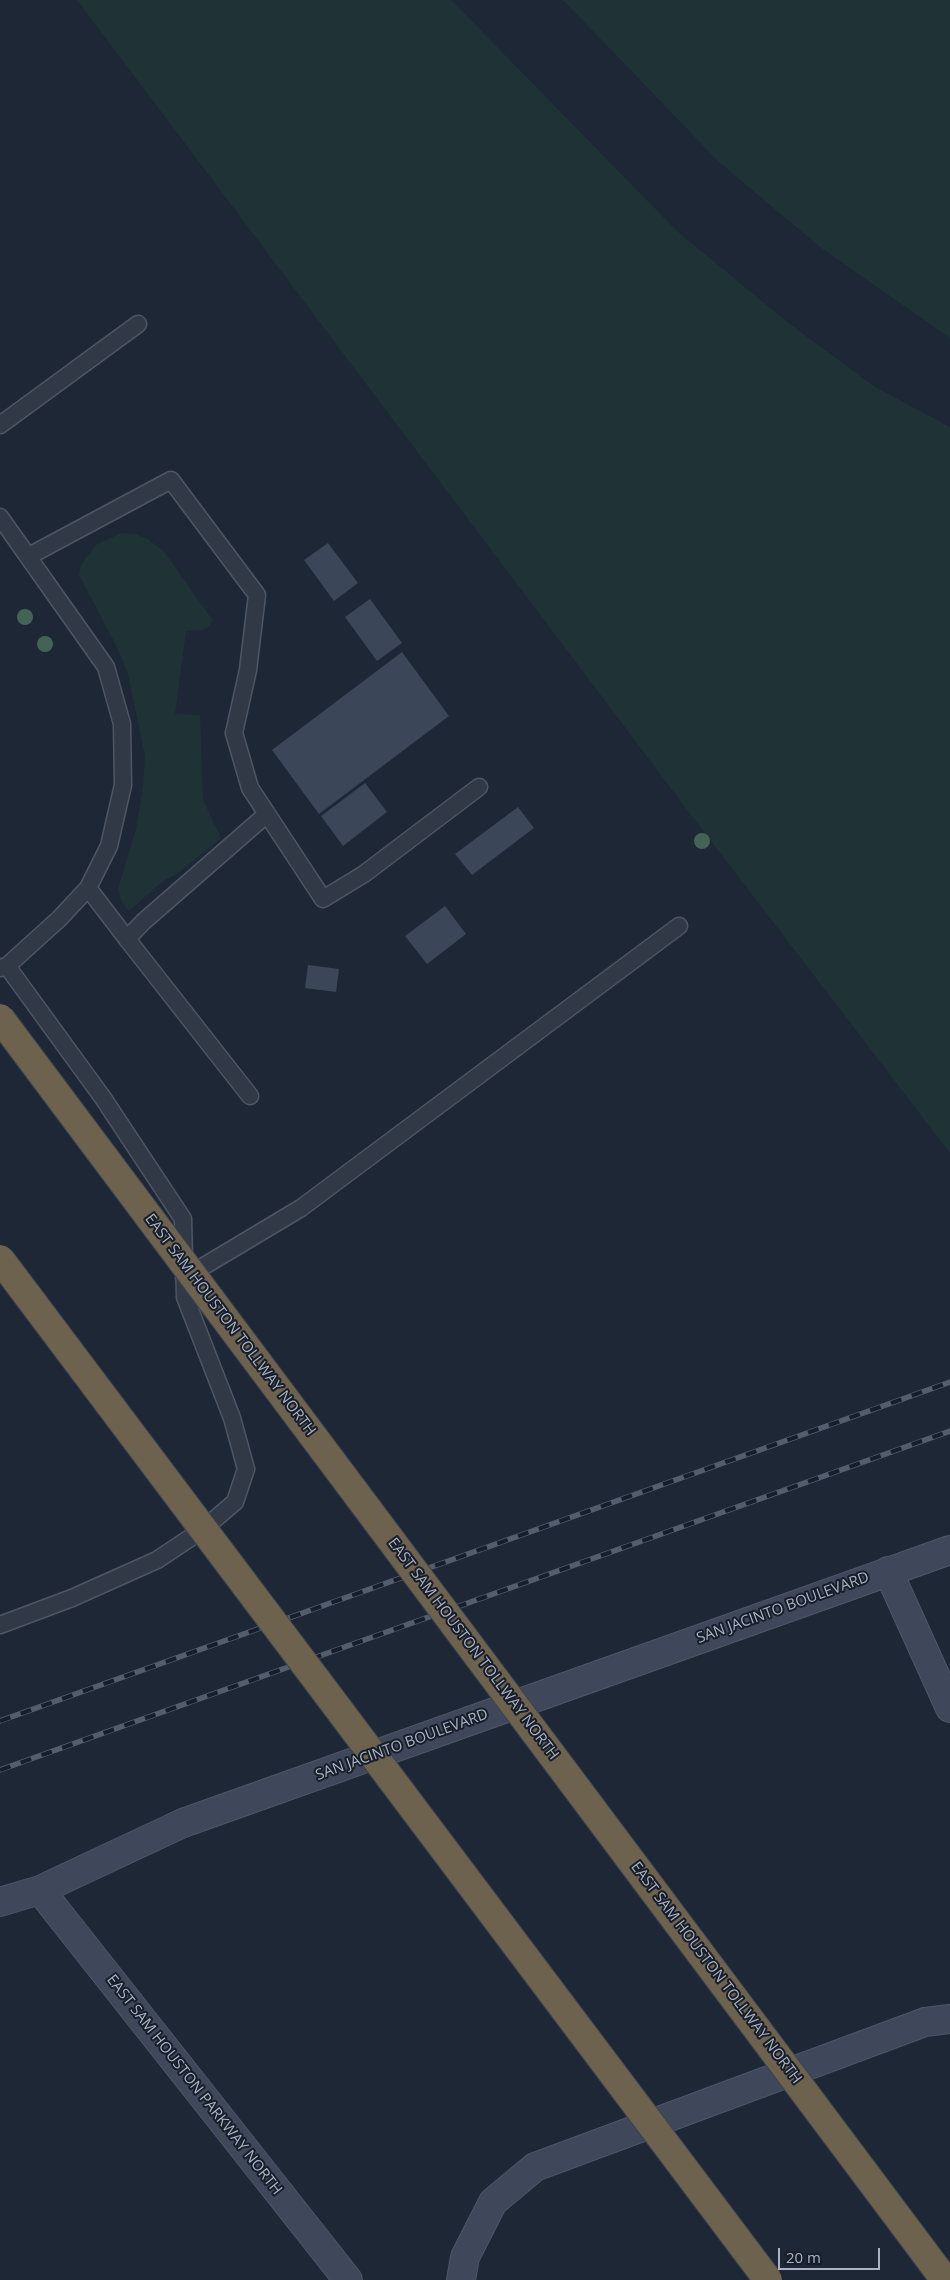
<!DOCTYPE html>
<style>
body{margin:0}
#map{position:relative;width:950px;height:2280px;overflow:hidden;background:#1e2736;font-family:"Open Sans",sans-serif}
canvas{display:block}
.scale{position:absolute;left:778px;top:2248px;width:102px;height:22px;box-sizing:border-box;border:2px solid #aab3c4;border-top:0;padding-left:6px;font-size:15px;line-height:18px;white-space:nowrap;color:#aab3c4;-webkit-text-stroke:4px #171e2a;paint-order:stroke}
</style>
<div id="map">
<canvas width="950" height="2280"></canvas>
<div class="scale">20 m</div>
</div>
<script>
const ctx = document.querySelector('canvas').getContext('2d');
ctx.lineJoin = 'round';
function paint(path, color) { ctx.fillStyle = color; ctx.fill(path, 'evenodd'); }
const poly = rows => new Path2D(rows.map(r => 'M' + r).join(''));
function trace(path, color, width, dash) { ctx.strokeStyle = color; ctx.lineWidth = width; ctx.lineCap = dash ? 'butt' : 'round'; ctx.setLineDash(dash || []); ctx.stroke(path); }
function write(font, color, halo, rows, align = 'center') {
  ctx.font = font + ' "Open Sans",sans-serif'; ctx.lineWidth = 4; ctx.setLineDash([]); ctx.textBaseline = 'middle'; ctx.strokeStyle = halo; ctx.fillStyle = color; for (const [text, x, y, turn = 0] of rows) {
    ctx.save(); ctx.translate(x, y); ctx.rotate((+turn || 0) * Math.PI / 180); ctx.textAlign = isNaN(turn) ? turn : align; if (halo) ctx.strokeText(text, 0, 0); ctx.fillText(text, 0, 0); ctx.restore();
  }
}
paint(poly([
 [77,0,451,0,677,231,787,322,875,387,950,427,950,1153,685,807],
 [563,0,950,0,950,338,820,247,719,162],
 [121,533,135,534,148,539,165,553,211,618,214,619,208,627,202,630,186,631,175,714,200,715,203,800,221,838,177,874,163,881,129,911,122,902,118,889,136,829,143,787,145,756,128,674,118,649,79,575,81,565,96,545]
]), '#1f3337');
paint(poly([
 [328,543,358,583,334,601,304,560],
 [370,599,402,643,377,661,345,617],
 [402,652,449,716,319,814,272,750],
 [365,783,387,812,343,846,321,816],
 [518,807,534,828,472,875,455,854],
 [445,906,466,934,427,964,405,936],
 [308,965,339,969,336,992,305,988]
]), '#3b4759');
const lane = poly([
 [0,425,138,324],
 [0,517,106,667,122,724,123,785,109,846,88,888,59,919,7,966,0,968],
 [29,556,171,480,257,595,248,670,234,733,250,788,323,899,364,874,479,787],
 [88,888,127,939],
 [250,1096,127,939,143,922,267,814],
 [184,1278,301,1208,679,926],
 [0,1625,72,1598,157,1560,202,1530,235,1502,246,1469,232,1418,185,1297,183,1219,103,1098,7,966]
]);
const secondary = poly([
 [888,1571,950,1708],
 [40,1890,348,2280],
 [0,1902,40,1890,183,1823,950,1550],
 [461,2280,465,2257,493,2202,535,2167,925,2022,950,2019]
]);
trace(lane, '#4e5665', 19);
trace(secondary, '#4e5665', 30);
trace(lane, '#313946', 16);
trace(secondary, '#3f485a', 28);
const rail = poly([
 [0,1721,950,1382],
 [0,1770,950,1431]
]);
trace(rail, '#525d6e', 5.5);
trace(rail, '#171e2a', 4, [11]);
const highwayBridge = poly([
 [0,1018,945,2280],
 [0,1259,768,2280]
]);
trace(highwayBridge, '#3c4351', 30, []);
trace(highwayBridge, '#6d624d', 28);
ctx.fillStyle = '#436455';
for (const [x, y] of [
 [25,617],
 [45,644],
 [702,841]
]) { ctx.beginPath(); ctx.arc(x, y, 8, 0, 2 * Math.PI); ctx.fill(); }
write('15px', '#aab3c4', '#171e2a', [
 ["EAST SAM HOUSTON TOLLWAY NORTH",230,1325,53],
 ["SAN JACINTO BOULEVARD",783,1608,-20],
 ["EAST SAM HOUSTON TOLLWAY NORTH",473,1649,53],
 ["SAN JACINTO BOULEVARD",402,1745,-20],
 ["EAST SAM HOUSTON TOLLWAY NORTH",716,1973,53],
 ["EAST SAM HOUSTON PARKWAY NORTH",194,2085,52]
]);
</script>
